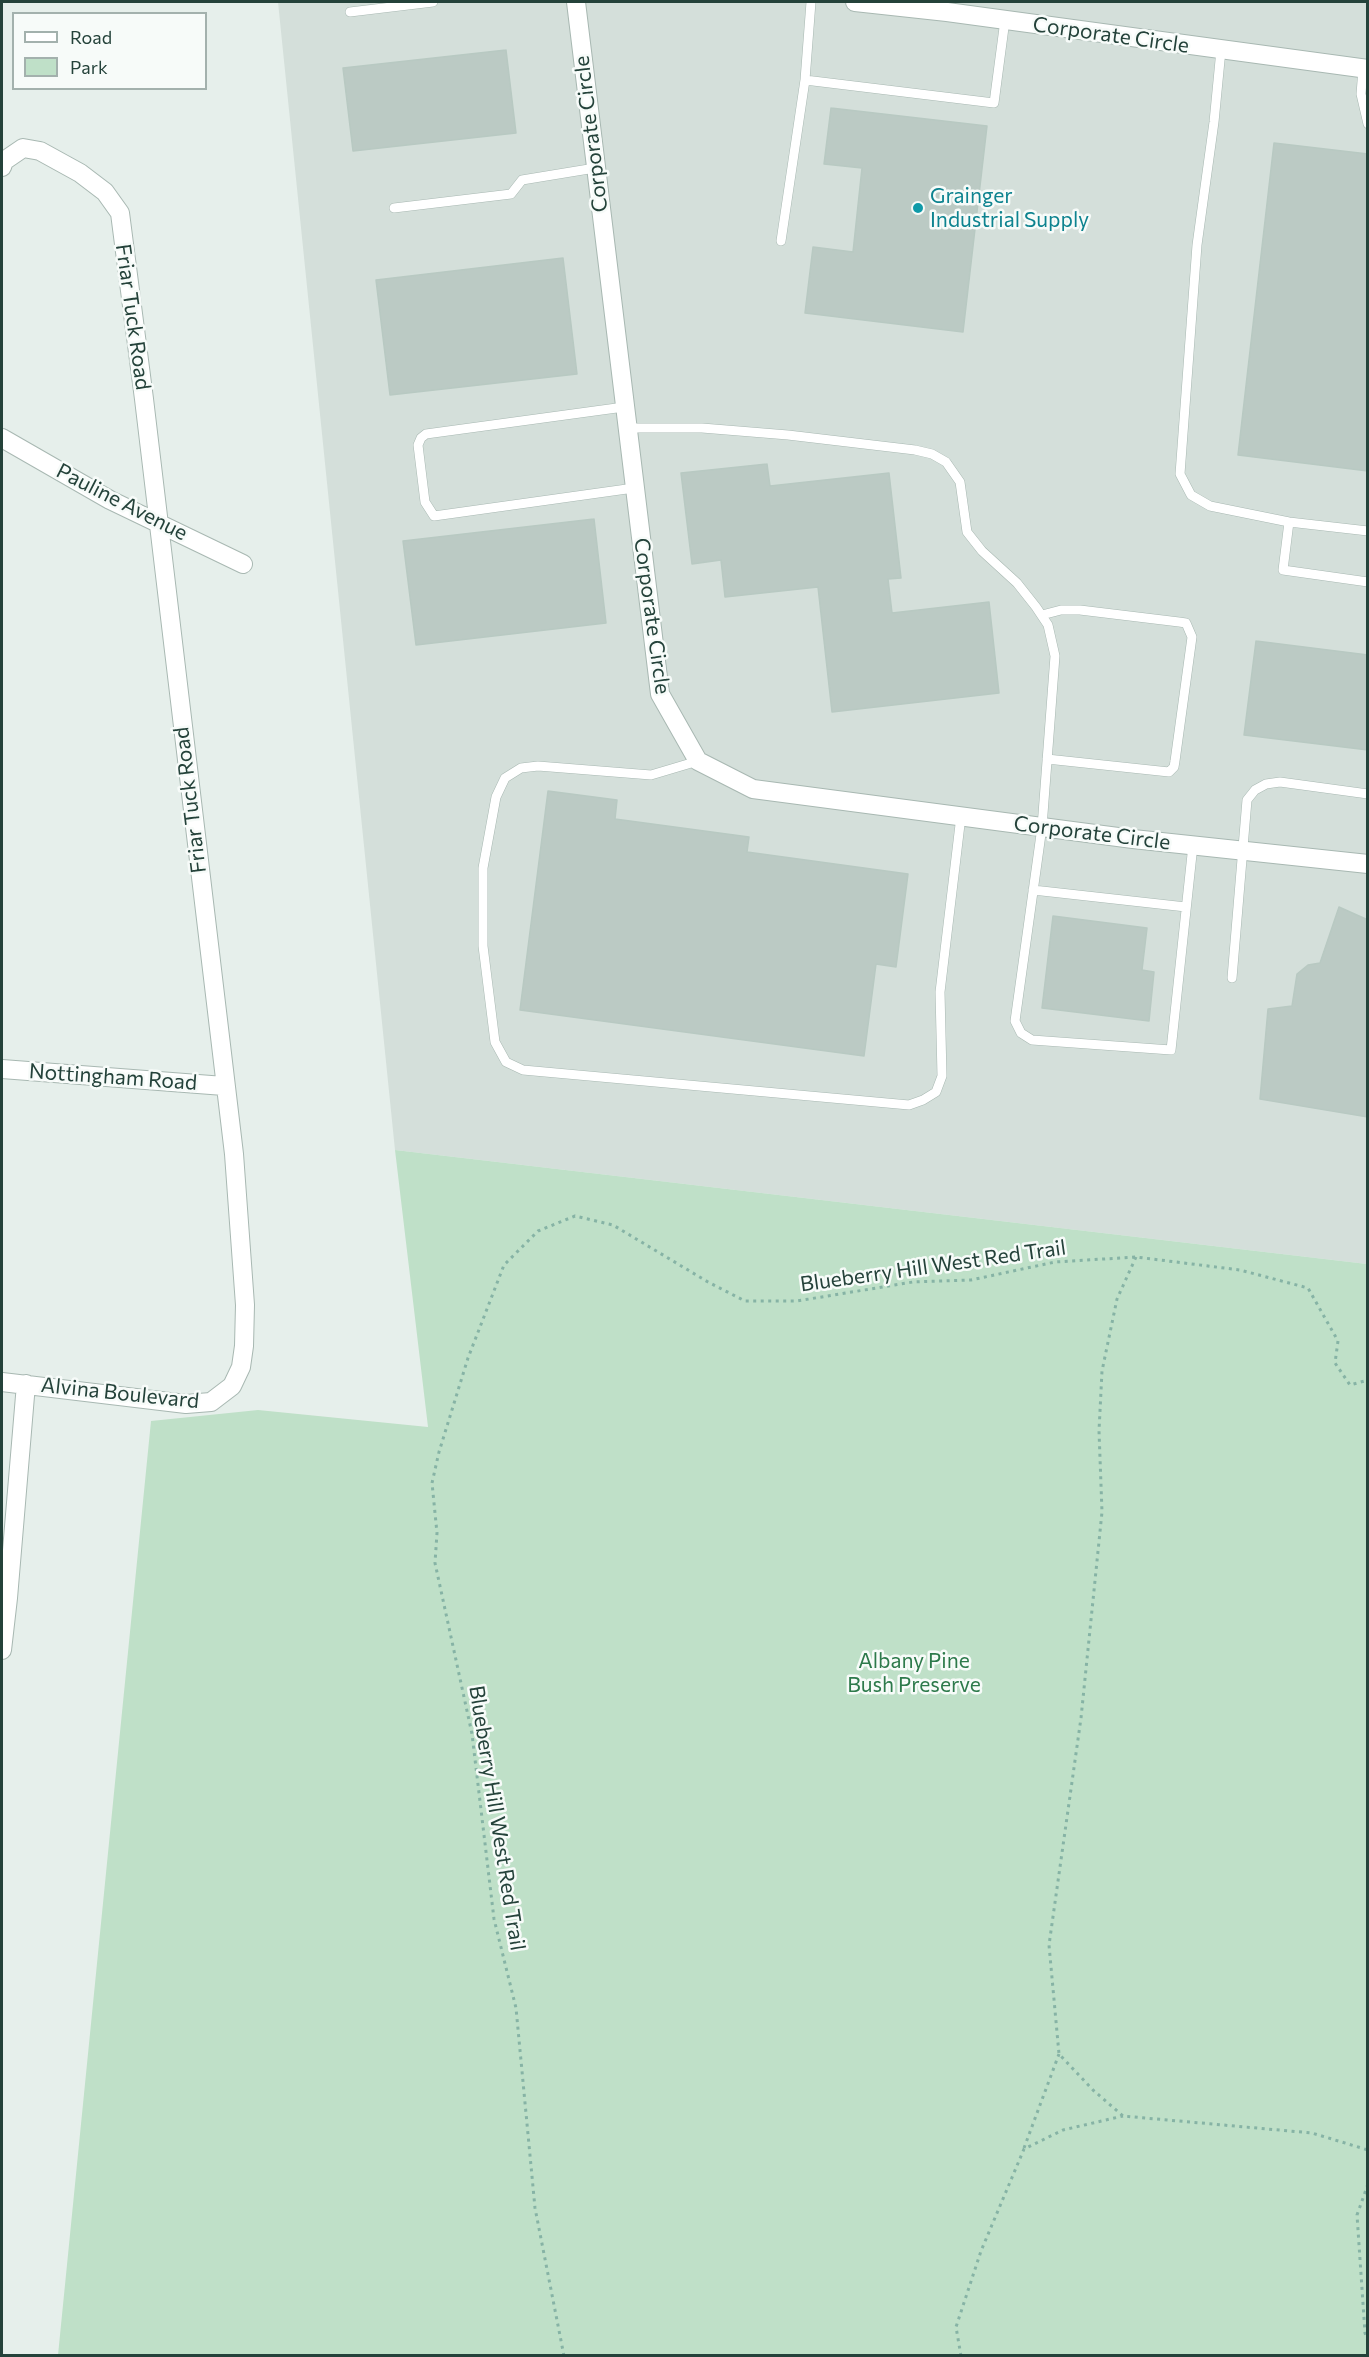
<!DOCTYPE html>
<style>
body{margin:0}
#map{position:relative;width:1369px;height:2357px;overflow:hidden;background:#e6efeb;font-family:Commissioner,sans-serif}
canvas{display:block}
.frame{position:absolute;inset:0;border:3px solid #24423a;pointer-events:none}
.legend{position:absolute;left:12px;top:12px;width:195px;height:78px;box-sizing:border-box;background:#f7fbf9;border:2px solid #a3b1ad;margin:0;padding:8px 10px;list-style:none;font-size:18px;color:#24423a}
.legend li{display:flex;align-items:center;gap:12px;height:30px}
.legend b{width:30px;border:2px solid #a3b1ad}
</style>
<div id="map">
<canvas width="1369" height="2357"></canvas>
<div class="frame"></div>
<ul class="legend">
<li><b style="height:8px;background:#fff"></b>Road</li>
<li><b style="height:16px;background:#bfe0c8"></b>Park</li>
</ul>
</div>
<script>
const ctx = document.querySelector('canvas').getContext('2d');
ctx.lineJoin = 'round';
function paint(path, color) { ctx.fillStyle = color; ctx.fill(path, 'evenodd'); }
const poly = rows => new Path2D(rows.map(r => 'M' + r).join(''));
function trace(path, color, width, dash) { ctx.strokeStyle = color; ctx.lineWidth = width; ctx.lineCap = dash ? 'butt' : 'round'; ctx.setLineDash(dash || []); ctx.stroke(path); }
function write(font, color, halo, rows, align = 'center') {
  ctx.font = font + ' Commissioner,sans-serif'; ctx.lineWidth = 5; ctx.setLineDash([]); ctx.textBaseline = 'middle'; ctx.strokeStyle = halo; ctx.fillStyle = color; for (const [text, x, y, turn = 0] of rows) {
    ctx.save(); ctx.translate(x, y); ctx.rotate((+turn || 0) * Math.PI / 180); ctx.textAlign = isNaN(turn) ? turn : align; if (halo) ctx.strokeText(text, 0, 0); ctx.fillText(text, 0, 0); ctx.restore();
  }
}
paint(poly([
 [278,2,1367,2,1367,1264,395,1150]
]), '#d4dfda');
paint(poly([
 [395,1150,1367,1264,1367,2355,58,2355,151,1421,258,1410,428,1427]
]), '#bfe0c8');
const building = poly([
 [506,50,516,133,353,151,343,68,506,50],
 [831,108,987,126,963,332,805,313,813,247,853,252,862,168,824,164,831,108],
 [1274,143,1368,154,1368,471,1238,455,1274,143],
 [563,258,577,374,390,395,376,280,563,258],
 [767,464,770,486,889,473,901,578,888,579,892,613,989,602,999,693,832,712,818,587,725,597,721,560,692,564,681,473,767,464],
 [594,519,606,623,416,645,403,541,594,519],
 [1256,641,1368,655,1368,750,1244,735,1256,641],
 [548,791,617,800,615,819,749,837,747,852,908,874,896,967,876,964,864,1056,520,1010,548,791],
 [1339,907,1368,920,1368,1117,1260,1099,1268,1009,1292,1006,1297,974,1308,965,1320,963,1339,907],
 [1053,916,1147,928,1142,970,1154,972,1149,1021,1042,1008,1053,916]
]);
paint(building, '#bbcac4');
trace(building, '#b8c9c2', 1.5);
const lane = poly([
 [811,2,805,80,994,103,1005,20],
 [350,12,433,2],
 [1221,50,1214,122,1197,245,1180,474,1191,495,1210,506,1289,522,1368,531],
 [1363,69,1361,94,1368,124],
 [394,208,511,194,522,180,595,168],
 [781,241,805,80],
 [624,407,426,434,421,438,418,445,425,502,434,516,634,488],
 [627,428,702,428,788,435,915,450,932,454,946,462,960,482,967,532,982,551,1017,583,1036,607,1048,625,1055,656,1042,827,1015,1021,1021,1033,1032,1040,1171,1050,1193,845],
 [1289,522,1283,570,1368,582],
 [1042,615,1061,610,1080,610,1179,622,1186,623,1192,637,1175,761,1174,767,1169,772,1047,759],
 [698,761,651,775,538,766,521,768,505,778,496,797,483,868,483,946,495,1042,506,1062,523,1070,909,1105,923,1100,936,1092,942,1076,940,992,961,816],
 [1033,890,1186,907],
 [1232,978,1247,800,1255,790,1266,784,1280,782,1368,794]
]);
const street = poly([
 [576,2,660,694,698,761,753,789,1133,839,1368,864],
 [855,2,947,12,1368,69],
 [2,167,4,161,23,148,40,151,80,173,105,192,120,213,144,399,234,1154,245,1305,244,1346,241,1367,232,1386,211,1402,186,1404,2,1382],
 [2,438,110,500,243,564],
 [2,1069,224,1086],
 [2,1650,8,1598,26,1384]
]);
trace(lane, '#a8b8b2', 10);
trace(street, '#a8b8b2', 20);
trace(poly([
 [1136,1257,1117,1299,1102,1371,1099,1431,1102,1512,1081,1718,1049,1945,1059,2054,1093,2090,1123,2116,1312,2133,1368,2150],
 [1024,2148,1059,2054],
 [1368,2184,1357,2215,1365,2333,1368,2341],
 [564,2356,535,2208,516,2008,494,1919,472,1734,435,1563,437,1533,432,1483,439,1452,468,1358,504,1265,538,1231,575,1216,613,1225,708,1282,745,1301,797,1301,913,1282,971,1280,1055,1262,1136,1257,1240,1270,1308,1288,1338,1341,1335,1363,1350,1385,1368,1380],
 [961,2356,956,2327,981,2251,1024,2149,1063,2130,1123,2116]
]), '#86b3a5', 3, [3, 4.5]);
trace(lane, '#fff', 9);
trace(street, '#fff', 18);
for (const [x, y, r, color] of [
 [918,208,6,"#0f9aa8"]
]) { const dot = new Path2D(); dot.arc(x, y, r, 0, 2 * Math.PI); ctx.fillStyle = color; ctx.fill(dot); trace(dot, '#f7fbf9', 2); }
write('21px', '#24423a', '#f7fbf9', [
 ["Corporate Circle",1111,35,8],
 ["Corporate Circle",591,134,-97],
 ["Friar Tuck Road",133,317,82],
 ["Pauline Avenue",122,502,27],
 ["Corporate Circle",652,616,82],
 ["Friar Tuck Road",190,800,-97],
 ["Corporate Circle",1092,833,7],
 ["Nottingham Road",113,1077,4],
 ["Blueberry Hill West Red Trail",933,1266,-8],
 ["Alvina Boulevard",120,1393,6],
 ["Blueberry Hill West Red Trail",497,1818,81]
]);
write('21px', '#0d838f', '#f7fbf9', [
 ["Grainger",930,196],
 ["Industrial Supply",930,220]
], 'left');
write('21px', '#2d7a4b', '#f7fbf9', [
 ["Albany Pine",914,1661],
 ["Bush Preserve",914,1685]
]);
</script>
